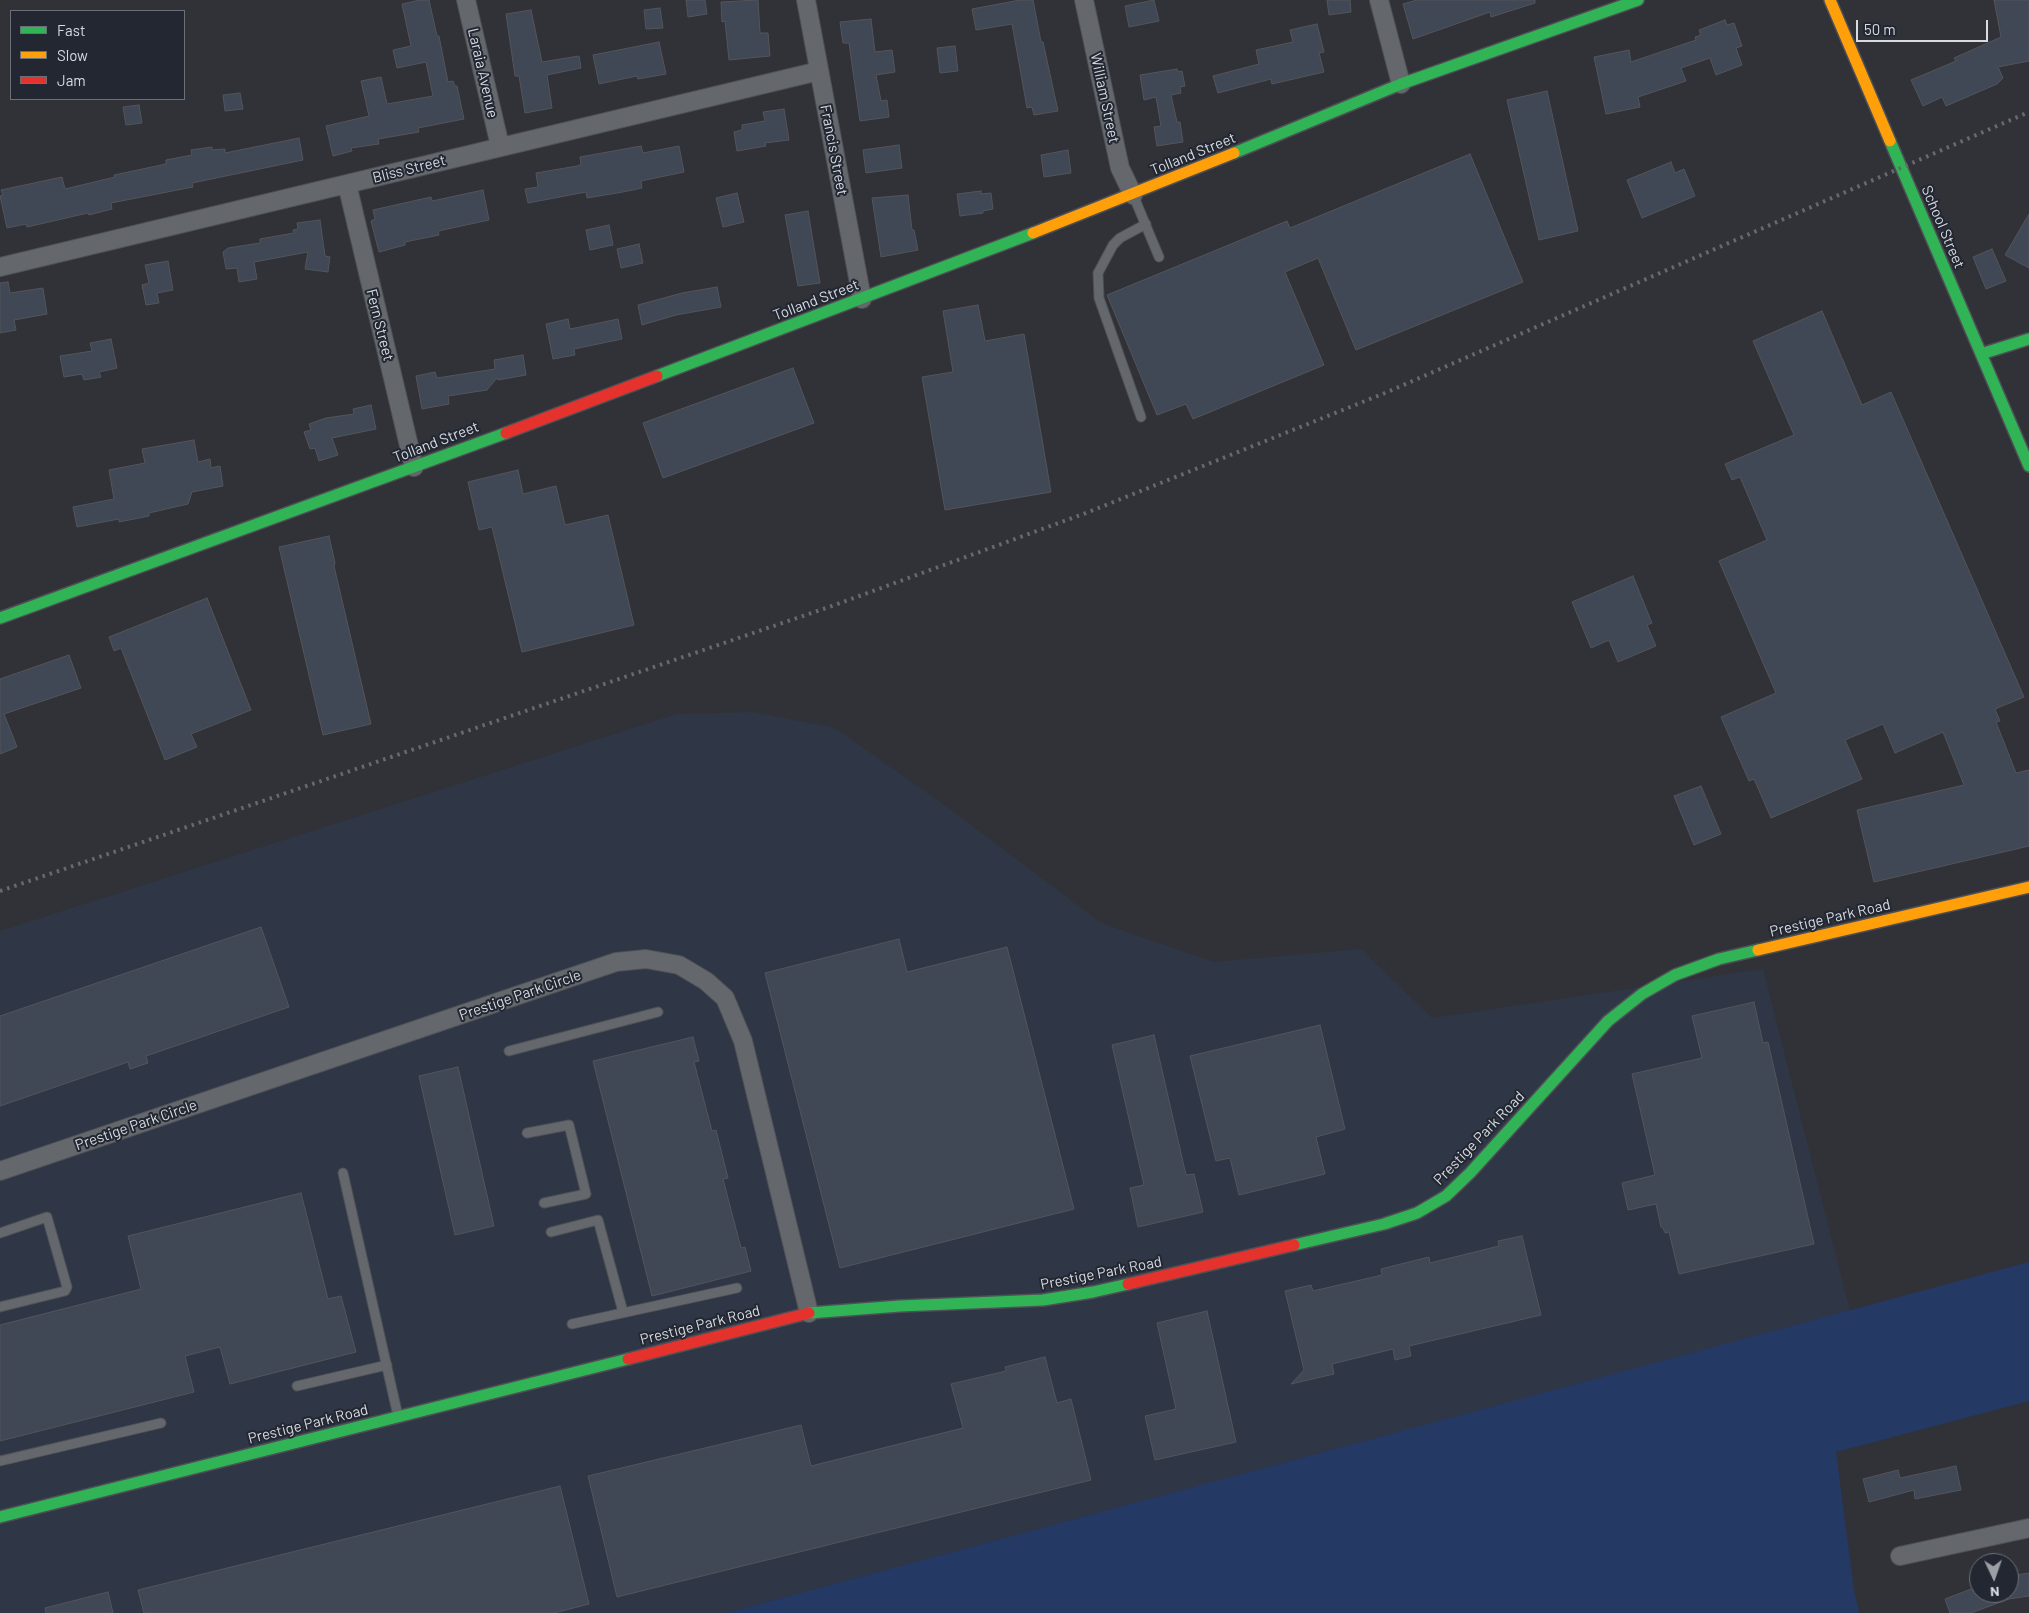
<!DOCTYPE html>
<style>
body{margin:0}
#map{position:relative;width:2029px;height:1613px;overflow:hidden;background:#303238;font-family:Barlow,sans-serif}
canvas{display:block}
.legend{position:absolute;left:10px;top:10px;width:175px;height:90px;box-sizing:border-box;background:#222732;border:1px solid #6a6f78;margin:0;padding:6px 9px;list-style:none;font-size:15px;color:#d6dae1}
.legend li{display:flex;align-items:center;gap:10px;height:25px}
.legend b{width:25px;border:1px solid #6a6f78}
.north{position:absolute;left:1969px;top:1553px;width:50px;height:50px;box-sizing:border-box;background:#222732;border:1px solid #6a6f78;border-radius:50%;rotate:177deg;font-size:14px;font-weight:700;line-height:20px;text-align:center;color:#d6dae1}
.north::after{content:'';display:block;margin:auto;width:18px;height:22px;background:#9c9fa6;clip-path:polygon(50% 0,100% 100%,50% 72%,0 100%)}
.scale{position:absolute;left:1856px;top:20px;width:132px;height:22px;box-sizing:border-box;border:2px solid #d6dae1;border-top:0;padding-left:6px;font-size:15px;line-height:18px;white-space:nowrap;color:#d6dae1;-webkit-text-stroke:4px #222732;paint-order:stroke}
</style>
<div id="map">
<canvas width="2029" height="1613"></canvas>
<ul class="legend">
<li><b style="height:6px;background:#30b455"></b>Fast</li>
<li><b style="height:6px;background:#ff9f0a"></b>Slow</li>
<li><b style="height:6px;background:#e5322d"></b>Jam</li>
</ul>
<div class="north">N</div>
<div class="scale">50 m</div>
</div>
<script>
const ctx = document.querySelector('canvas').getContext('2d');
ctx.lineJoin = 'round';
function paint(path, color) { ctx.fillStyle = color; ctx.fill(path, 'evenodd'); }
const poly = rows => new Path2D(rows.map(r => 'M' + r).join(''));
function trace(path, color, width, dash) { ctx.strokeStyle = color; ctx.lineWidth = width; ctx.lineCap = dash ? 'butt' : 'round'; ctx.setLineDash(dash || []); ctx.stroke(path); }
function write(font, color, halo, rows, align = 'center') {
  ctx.font = font + ' Barlow,sans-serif'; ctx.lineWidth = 4; ctx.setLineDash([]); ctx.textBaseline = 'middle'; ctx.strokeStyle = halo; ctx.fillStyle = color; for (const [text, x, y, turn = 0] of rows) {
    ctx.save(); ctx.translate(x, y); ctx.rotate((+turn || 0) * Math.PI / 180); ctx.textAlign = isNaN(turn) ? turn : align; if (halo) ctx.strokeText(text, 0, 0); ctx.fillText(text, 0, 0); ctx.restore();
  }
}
paint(poly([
 [754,712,835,728,947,807,1101,923,1214,962,1361,949,1432,1018,1763,969,1850,1311,726,1613,0,1613,0,931,677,714]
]), '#2f3646');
paint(poly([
 [2029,1262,2029,1401,1836,1452,1854,1590,1859,1613,726,1613]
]), '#253965');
const building = poly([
 [420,0,429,0,437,36,439,36,448,82,453,81,455,86,457,86,464,119,418,128,419,132,378,139,379,144,351,148,352,151,333,156,326,126,369,116,361,81,381,77,387,104,433,96,426,62,397,68,393,50,411,46,402,4,420,0],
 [686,0,705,0,707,14,688,17,686,0],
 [758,0,760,33,768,33,770,56,729,60,725,21,722,22,721,2,758,0],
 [1020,0,1033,0,1041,42,1043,42,1058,111,1034,115,1032,107,1027,108,1012,24,976,30,972,9,1020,0],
 [1154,0,1159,21,1129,27,1125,6,1154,0],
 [1327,0,1350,0,1351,12,1329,15,1327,0],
 [1417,0,1535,0,1535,3,1491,17,1490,12,1413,39,1403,4,1417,0],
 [1994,0,2029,0,2029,61,1998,67,2003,78,1997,84,1946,106,1942,97,1923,106,1911,80,1956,61,1954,58,2001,37,1994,0],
 [660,8,663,28,646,29,644,10,660,8],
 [531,10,542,62,579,56,581,68,547,75,552,108,525,113,519,76,515,76,506,14,531,10],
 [871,19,875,52,892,50,895,72,876,75,881,101,887,100,889,117,860,121,849,43,843,43,840,22,871,19],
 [1725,20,1727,25,1734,23,1742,46,1736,48,1742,65,1716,75,1710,58,1681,68,1686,81,1638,97,1640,107,1606,114,1594,57,1629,50,1631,62,1696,40,1695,37,1701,35,1699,30,1725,20],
 [1317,24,1324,52,1319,53,1324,72,1272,84,1271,79,1218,93,1213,76,1259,64,1256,50,1293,42,1290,30,1317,24],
 [659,42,666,74,638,79,637,76,599,84,593,55,659,42],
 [955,46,958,71,940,73,937,48,955,46],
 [1177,69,1178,72,1182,71,1185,86,1180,87,1181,93,1171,95,1177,122,1180,122,1183,142,1157,146,1154,127,1161,126,1156,97,1144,100,1140,75,1177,69],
 [1547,91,1578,231,1539,240,1507,100,1547,91],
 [240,93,243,109,225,111,223,95,240,93],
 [139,105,142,123,126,125,123,107,139,105],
 [784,109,789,140,765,143,766,146,737,151,734,132,742,130,742,125,765,121,763,112,784,109],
 [299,138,303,160,192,183,193,187,111,203,112,209,89,215,88,213,27,227,26,224,7,228,0,196,3,195,1,190,62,177,65,189,115,177,114,175,166,164,166,160,192,155,191,150,212,147,212,150,225,149,225,153,299,138],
 [899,145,902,168,866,173,863,150,899,145],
 [641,146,643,153,679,146,684,172,641,181,642,188,623,192,587,198,586,192,528,203,525,189,538,187,536,173,577,166,581,165,580,157,641,146],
 [1068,150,1071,173,1044,177,1041,155,1068,150],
 [1470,154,1523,282,1356,350,1318,258,1285,272,1324,365,1193,419,1186,404,1157,415,1107,295,1287,221,1290,228,1470,154],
 [1671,162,1675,173,1684,169,1695,196,1642,218,1627,180,1671,162],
 [483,190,489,220,438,231,439,235,405,242,405,245,379,252,371,221,375,219,373,210,431,197,432,201,483,190],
 [981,191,981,194,991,193,993,209,983,211,983,213,960,216,957,194,981,191],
 [737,193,744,222,723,227,716,198,737,193],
 [908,195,912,230,914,230,918,250,881,257,872,198,908,195],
 [808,211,820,283,798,286,785,215,808,211],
 [2029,214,2029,268,2005,255,2029,214],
 [320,220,325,256,330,257,328,272,305,269,308,252,254,262,257,279,239,282,237,268,226,269,223,252,228,248,260,243,260,239,294,233,293,230,298,229,297,223,320,220],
 [609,225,613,245,590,250,586,230,609,225],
 [639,244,643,263,621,268,617,249,639,244],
 [1992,249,2006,281,1986,289,1973,257,1992,249],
 [168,261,173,290,157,293,159,303,146,305,142,285,149,283,145,265,168,261],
 [8,282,10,293,43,288,47,314,14,320,16,330,0,333,0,283,8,282],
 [717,287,721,307,676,315,642,325,638,305,682,293,717,287],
 [978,305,985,341,1024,334,1051,492,945,510,922,377,953,372,943,311,978,305],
 [1822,311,1862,405,1891,392,2024,697,1995,709,2000,721,1996,722,2016,773,2029,770,2029,846,1874,882,1857,810,1964,785,1943,732,1895,753,1883,724,1845,740,1862,779,1771,818,1754,779,1749,781,1721,717,1776,693,1719,561,1767,540,1740,477,1732,480,1725,464,1794,435,1753,341,1822,311],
 [568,319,570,329,618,319,622,339,574,349,575,355,553,359,546,324,568,319],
 [111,339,117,368,99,372,101,377,84,380,82,374,64,377,60,356,92,351,90,343,111,339],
 [523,355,526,375,498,380,497,378,487,390,448,396,449,404,422,409,416,376,435,372,437,378,495,369,494,360,523,355],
 [793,368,814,423,663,478,643,423,793,368],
 [371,405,376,429,332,438,338,455,319,461,315,448,310,449,304,432,311,430,309,424,326,418,354,414,353,409,371,405],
 [194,440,198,462,210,459,211,468,220,466,223,486,192,492,188,504,149,513,149,516,119,522,119,519,77,527,73,507,114,499,109,470,145,463,142,449,194,440],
 [518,470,523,494,556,486,565,525,608,515,634,625,522,652,492,527,479,530,468,482,518,470],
 [329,536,335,563,334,566,371,724,323,735,279,547,329,536],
 [1633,576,1652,623,1647,625,1656,646,1618,662,1609,640,1591,648,1572,602,1633,576],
 [207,598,251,710,191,734,197,747,165,760,121,648,114,651,109,637,207,598],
 [69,655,81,688,4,714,17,747,0,754,0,679,69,655],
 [1701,786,1721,834,1694,845,1674,796,1701,786],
 [261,927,289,1007,146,1056,148,1063,130,1069,128,1062,0,1106,0,1016,261,927],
 [899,939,907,972,1007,947,1074,1209,840,1268,765,973,899,939],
 [1754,1002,1763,1043,1768,1042,1814,1244,1679,1274,1669,1232,1665,1233,1663,1228,1661,1227,1656,1204,1628,1210,1622,1183,1655,1175,1632,1074,1702,1058,1692,1016,1754,1002],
 [1320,1025,1345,1129,1316,1137,1325,1174,1239,1195,1230,1158,1216,1161,1190,1056,1320,1025],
 [1154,1035,1186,1175,1194,1174,1203,1212,1138,1227,1130,1188,1144,1185,1112,1045,1154,1035],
 [693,1037,699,1061,694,1062,712,1131,716,1130,728,1178,723,1179,741,1248,745,1247,751,1271,652,1296,593,1061,693,1037],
 [458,1067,494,1226,455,1235,419,1076,458,1067],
 [301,1193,328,1299,341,1296,356,1352,230,1384,220,1347,185,1356,194,1392,0,1441,0,1325,141,1289,128,1236,301,1193],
 [1522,1236,1541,1315,1409,1346,1411,1356,1395,1360,1393,1349,1332,1364,1334,1374,1291,1384,1304,1370,1285,1291,1311,1285,1313,1291,1382,1275,1381,1269,1429,1257,1430,1263,1499,1246,1498,1241,1522,1236],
 [1207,1311,1236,1442,1155,1460,1145,1416,1176,1409,1157,1323,1207,1311],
 [1045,1357,1057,1403,1071,1399,1091,1480,617,1597,588,1476,801,1425,811,1466,963,1428,951,1384,1006,1371,1005,1367,1045,1357],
 [1956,1466,1961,1490,1915,1499,1914,1490,1869,1502,1863,1479,1898,1470,1900,1478,1956,1466],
 [560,1486,589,1604,554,1613,144,1613,138,1590,560,1486],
 [2029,1573,2029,1596,2009,1599,1971,1613,1950,1613,1945,1599,1979,1586,1979,1593,2009,1593,2009,1576,2029,1573],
 [108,1592,113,1613,46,1613,45,1608,108,1592]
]);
paint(building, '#404755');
trace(building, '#53555a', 1);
const lane = poly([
 [1134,197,1159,257],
 [1141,417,1099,298,1098,273,1113,245,1120,238,1146,224],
 [509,1051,658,1012],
 [527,1133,569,1125,586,1194,544,1203],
 [343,1173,398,1416],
 [551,1232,598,1220,623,1312],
 [0,1233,47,1217,67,1287,65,1291,0,1307],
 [572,1324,737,1288],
 [297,1386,387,1365],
 [0,1461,161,1423]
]);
const street = poly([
 [466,0,500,146],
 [806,0,862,299],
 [1084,0,1120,168,1133,195],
 [1379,0,1401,84],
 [347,184,414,467],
 [0,267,819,71],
 [0,1171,616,962,646,959,679,965,706,981,725,998,743,1041,809,1313],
 [1900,1556,2029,1528]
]);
const fast = poly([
 [1890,141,2029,466],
 [1234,153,1401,84,1638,0],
 [1981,354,2029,339],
 [657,376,1033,233],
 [0,618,506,433],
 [1294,1245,1384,1224,1417,1213,1446,1196,1470,1173,1608,1021,1642,994,1675,975,1719,959,1758,950],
 [809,1313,900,1306,1043,1300,1093,1292,1128,1284],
 [0,1517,628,1359]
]);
const slow = poly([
 [1830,0,1890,141],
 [1033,233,1234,153],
 [1758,950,2029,887]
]);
const jam = poly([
 [506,433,657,376],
 [1128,1284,1294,1245],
 [628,1359,809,1313]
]);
trace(lane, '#4e5056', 11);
trace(street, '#4e5056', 20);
trace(fast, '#4e5056', 14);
trace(slow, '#4e5056', 14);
trace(jam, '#4e5056', 14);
trace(lane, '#64676b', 9);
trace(street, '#64676b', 18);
trace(fast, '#30b455', 11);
trace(slow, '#ff9f0a', 11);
trace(jam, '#e5322d', 11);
trace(poly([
 [0,891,832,606,1086,513,1385,393,2029,112]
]), '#67696e', 4, [2.5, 5]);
write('15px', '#d6dae1', '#222732', [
 ["Laraia Avenue",483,73,77],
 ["William Street",1105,98,78],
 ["Francis Street",834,150,79],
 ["Tolland Street",1193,154,-22],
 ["Bliss Street",409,169,-14],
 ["School Street",1943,227,67],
 ["Tolland Street",816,300,-21],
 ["Fern Street",380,325,76],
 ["Tolland Street",436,442,-21],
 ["Prestige Park Road",1830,918,-13],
 ["Prestige Park Circle",520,995,-19],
 ["Prestige Park Circle",136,1125,-19],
 ["Prestige Park Road",1479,1138,-46],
 ["Prestige Park Road",1101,1273,-11],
 ["Prestige Park Road",700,1325,-14],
 ["Prestige Park Road",308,1424,-14]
]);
</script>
